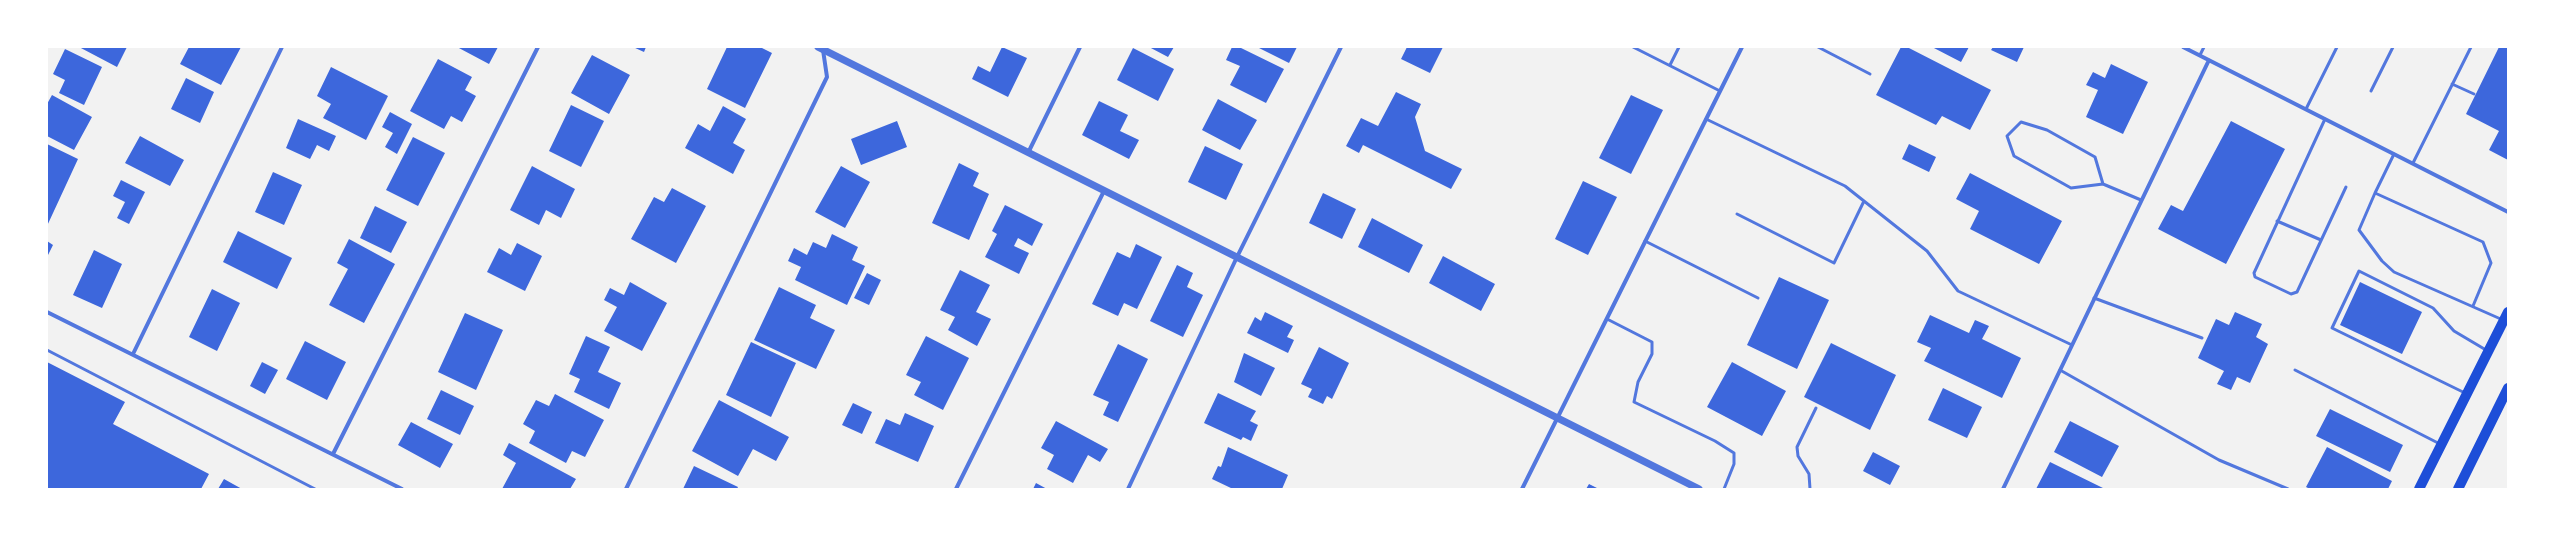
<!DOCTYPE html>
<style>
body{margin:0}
#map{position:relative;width:2555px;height:536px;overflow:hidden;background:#f2f2f2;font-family:Montserrat,sans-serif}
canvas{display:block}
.frame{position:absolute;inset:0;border:48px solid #fff;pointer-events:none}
</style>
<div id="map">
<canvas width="2555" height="536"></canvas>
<div class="frame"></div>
</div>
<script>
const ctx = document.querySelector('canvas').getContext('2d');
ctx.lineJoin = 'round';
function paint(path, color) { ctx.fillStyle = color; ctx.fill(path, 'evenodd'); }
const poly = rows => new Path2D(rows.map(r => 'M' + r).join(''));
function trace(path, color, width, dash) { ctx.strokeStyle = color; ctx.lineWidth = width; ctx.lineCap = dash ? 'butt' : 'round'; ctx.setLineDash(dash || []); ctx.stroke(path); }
paint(poly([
 [79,47,127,47,117,67],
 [189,47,241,47,221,85,180,64],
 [457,47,498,47,489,64],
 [633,47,646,47,644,52],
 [727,47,760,47,772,53,745,108,707,89],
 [1002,47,1027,58,1008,97,972,79,978,66,990,72],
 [1149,47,1174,47,1168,57],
 [1232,47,1239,47,1284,69,1266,103,1230,85,1240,66,1226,60],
 [1257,47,1297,47,1289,63],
 [1407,47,1443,47,1430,73,1401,59],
 [1901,47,1907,47,1991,90,1970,130,1942,116,1936,125,1876,95],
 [1932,47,1969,47,1961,62],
 [1993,47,2024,47,2017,62,1991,50],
 [2499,47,2508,47,2508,160,2489,150,2499,131,2466,114],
 [1133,48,1174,69,1158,101,1117,80],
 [65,49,102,67,84,105,59,93,65,80,53,74],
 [592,55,630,75,609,114,571,93],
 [438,59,472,77,465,90,476,96,462,122,451,116,444,129,410,111],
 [2111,64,2148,82,2123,134,2086,117,2098,90,2086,85,2093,72,2105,78],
 [331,67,388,96,366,140,323,118,331,104,317,96],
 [186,78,214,92,200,123,171,109],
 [1396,92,1421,104,1415,117,1425,151,1462,169,1451,189,1363,145,1359,153,1346,146,1361,118,1378,126],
 [52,95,92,117,74,150,47,136,47,104],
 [1631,95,1663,110,1631,174,1599,158],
 [1218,99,1257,120,1240,150,1202,130],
 [1099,101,1128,115,1120,131,1139,140,1129,159,1082,135],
 [571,105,604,121,581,167,549,151],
 [723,106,746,119,733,143,745,150,733,174,685,148,698,124,710,131],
 [390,112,412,124,397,154,385,147,393,133,382,127],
 [298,119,336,136,329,151,317,145,310,159,286,148],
 [897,121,907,147,861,165,851,139],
 [2231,121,2285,149,2226,264,2158,229,2171,205,2183,211],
 [140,136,184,160,170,186,125,163],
 [413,137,445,153,418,206,386,190],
 [47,144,78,159,47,226],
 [1909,144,1936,157,1929,172,1902,159],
 [1205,146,1243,164,1226,200,1188,182],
 [959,163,979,173,973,186,989,194,969,240,932,223],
 [532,166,575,189,561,218,546,210,539,225,510,210],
 [841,166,870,182,845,228,815,212],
 [273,172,302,185,284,225,255,212],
 [1970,173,2062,221,2039,264,1970,229,1979,211,1956,199],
 [121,180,145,192,129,224,117,218,125,202,113,196],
 [1583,181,1617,197,1588,255,1555,239],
 [672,188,706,206,676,263,631,239,654,197,664,202],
 [1323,193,1356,209,1342,239,1309,223],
 [1005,205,1043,224,1032,246,1018,238,1014,246,1029,253,1019,274,985,257,997,234,992,231],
 [375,206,407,222,391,253,360,238],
 [1372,218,1423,245,1409,273,1358,247],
 [238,231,292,258,277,289,223,262],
 [832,234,858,247,852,260,865,266,847,305,795,280,801,267,788,261,794,248,807,255,813,242,826,248],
 [349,239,395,264,364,323,329,305,348,269,337,263],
 [47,241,53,245,47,257],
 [517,243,542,256,525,291,487,272,499,248,511,255],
 [1136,244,1162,257,1137,309,1124,303,1118,316,1092,304,1117,252,1130,258],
 [94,250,122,264,102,308,73,295],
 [1443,256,1495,284,1481,311,1429,283],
 [1177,265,1193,273,1187,287,1203,295,1183,337,1150,321],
 [960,270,990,285,976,312,991,319,977,346,948,330,955,317,940,310],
 [867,273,881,280,869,305,854,298],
 [1779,277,1829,300,1797,369,1747,345],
 [630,282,667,303,642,351,604,331,617,307,604,300,610,288,624,295],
 [2360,282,2422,312,2402,354,2340,325],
 [779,287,816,305,810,318,835,330,816,369,754,340],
 [212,289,240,303,217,351,189,337],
 [1265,312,1293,326,1287,337,1294,340,1288,353,1247,333,1255,317,1261,321],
 [2235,312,2262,324,2256,337,2268,344,2250,383,2237,377,2231,390,2217,384,2224,371,2198,358,2216,319,2229,325],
 [465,313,503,330,476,390,438,372],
 [1930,315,1969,333,1975,320,1989,326,1982,339,2021,358,2002,398,1924,361,1931,348,1917,342],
 [586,336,610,347,598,372,621,383,609,409,574,392,580,379,569,374],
 [926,336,969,358,943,410,914,395,921,382,906,375],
 [305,341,346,362,327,400,286,379],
 [751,342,796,363,771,417,726,395],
 [1831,343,1896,375,1870,430,1804,397],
 [1118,344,1148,359,1118,422,1103,415,1109,402,1093,395],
 [1319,347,1349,363,1332,399,1327,396,1323,404,1308,397,1312,389,1301,384],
 [1244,353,1275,368,1261,396,1234,382],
 [47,362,125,402,113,424,209,474,201,489,47,489],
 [262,362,278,370,265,394,250,386],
 [1732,362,1786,391,1762,436,1707,407],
 [1943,388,1982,407,1967,438,1928,420],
 [441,390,474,406,460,435,427,419],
 [1218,393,1256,411,1250,421,1258,425,1251,441,1243,437,1241,440,1204,423],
 [555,394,604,420,585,457,572,451,566,463,529,443,535,431,523,424,536,400,549,406],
 [719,400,789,437,776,461,753,449,738,476,692,451],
 [853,403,872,412,862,434,842,425],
 [2330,409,2403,445,2390,472,2316,436],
 [905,413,934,426,918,462,875,443,886,419,900,425],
 [1056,421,1108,449,1100,462,1088,455,1073,483,1047,469,1054,455,1041,448],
 [2070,421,2119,446,2102,477,2054,452],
 [411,422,453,444,440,468,398,445],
 [509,443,576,479,570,489,502,489,516,463,503,455],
 [1228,447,1288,475,1282,489,1233,489,1212,479,1218,466,1221,467],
 [2327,447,2392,481,2388,489,2310,489,2306,487],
 [1873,452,1900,466,1890,485,1863,471],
 [2050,462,2105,489,2036,489],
 [694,466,738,487,737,489,683,489],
 [224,479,242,489,218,489],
 [1036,483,1047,489,1033,489],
 [1589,484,1599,489,1586,489]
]), '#3d67dc');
trace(poly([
 [1633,47,1720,91],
 [1818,47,1870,74],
 [2200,55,2204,47],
 [1670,65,1679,47],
 [2452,84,2474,94],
 [2371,91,2393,47],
 [2306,109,2337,47],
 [1706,119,1845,186,1927,251,1958,291,2072,345],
 [2325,119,2254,273,2255,277,2291,294,2297,292,2346,187],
 [2394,154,2375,193,2483,242,2491,263,2473,306],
 [2413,163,2471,47],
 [2103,184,2095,157,2047,130,2021,122,2007,136,2014,156,2071,188,2103,184,2141,200],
 [2375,193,2359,230,2382,261,2394,272,2503,320],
 [1737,214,1834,263,1864,201],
 [2277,221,2321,240],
 [1645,241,1758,298],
 [2094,298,2202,338],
 [1607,319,1652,342,1652,354,1638,382,1634,402,1715,441,1734,453,1734,464,1724,489],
 [47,350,315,489],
 [2060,370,2219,460,2288,489],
 [2295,370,2440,444],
 [2465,393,2332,328,2359,271,2433,308,2454,331,2486,350],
 [1810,489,1809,474,1798,456,1797,447,1816,408]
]), '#5277de', 3);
trace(poly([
 [2183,47,2508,212],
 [1028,153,1080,47],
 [47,312,402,489],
 [133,354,282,47],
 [333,454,538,47],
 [626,489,827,77,823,50],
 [956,489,1104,191],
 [1128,489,1237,257,1341,47],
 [1522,489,1742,47],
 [2003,489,2209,60]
]), '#5277de', 4);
trace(poly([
 [818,47,1699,489]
]), '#5277de', 7);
trace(poly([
 [2419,489,2508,312],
 [2458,489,2508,388]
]), '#1d4ed8', 10);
</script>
